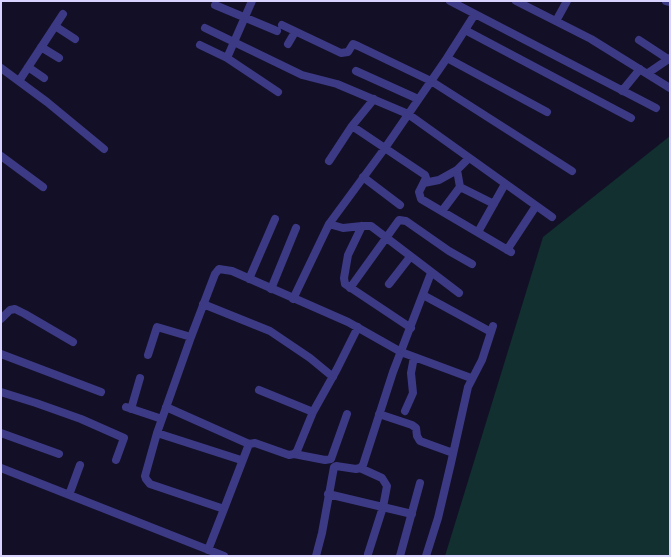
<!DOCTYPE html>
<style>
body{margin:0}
#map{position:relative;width:671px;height:557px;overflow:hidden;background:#130f26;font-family:Poppins,sans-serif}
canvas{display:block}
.frame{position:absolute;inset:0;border:2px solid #d9d4ff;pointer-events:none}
</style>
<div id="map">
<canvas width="671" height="557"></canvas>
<div class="frame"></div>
</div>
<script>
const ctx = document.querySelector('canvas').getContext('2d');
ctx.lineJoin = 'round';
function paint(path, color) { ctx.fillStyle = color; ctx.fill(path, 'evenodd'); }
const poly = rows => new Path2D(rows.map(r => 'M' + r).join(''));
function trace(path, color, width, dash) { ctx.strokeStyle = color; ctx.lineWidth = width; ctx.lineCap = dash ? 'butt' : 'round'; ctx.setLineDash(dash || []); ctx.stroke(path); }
paint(poly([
 [670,136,670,556,445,556,543,237]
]), '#12302f');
trace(poly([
 [252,1,227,58,278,92],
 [450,1,656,108],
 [516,1,591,39,670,88],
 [666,1,670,2],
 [215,5,277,31],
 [556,21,567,1],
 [282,25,341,53,348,52,353,44,358,46,431,81,572,171],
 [55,26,75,39],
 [205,28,302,75,337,84,408,114,552,217],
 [465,30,631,118],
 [639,40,668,59],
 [288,44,295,32],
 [200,45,227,58],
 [41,47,59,58],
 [447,58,547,112],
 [28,67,44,78],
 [1,68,47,102,104,149],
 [356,71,418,99],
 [648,73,670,58],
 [19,81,63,14],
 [622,91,640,69],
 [352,126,425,175,426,178,419,192,421,199,511,252],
 [1,156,43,187],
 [329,161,352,126,374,99],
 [363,177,400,205],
 [424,183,439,180,457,170,469,158],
 [460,187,494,204],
 [442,211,460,187,457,170],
 [329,224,343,228,362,226,371,226,459,293],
 [362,226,348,255,344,278,345,284,411,328],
 [478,232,505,184],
 [507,250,536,206],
 [249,279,275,219],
 [389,284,410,257],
 [350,288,399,220,406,221,449,251,472,264],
 [271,289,296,228],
 [423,295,491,332],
 [293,299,329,224,385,148,447,58,475,14],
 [203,304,270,331,310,358,333,377],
 [1,319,10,310,15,309,25,314,73,342],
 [1,354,101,392],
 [148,355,157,327,191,337],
 [259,390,313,412],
 [1,392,36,403,81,419,124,438,116,460],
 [126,407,162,419],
 [166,407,249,444],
 [131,409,140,378],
 [405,411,413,393,411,373,414,357],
 [379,414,412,425,416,428,417,436,420,441,453,453],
 [1,433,59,454],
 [157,433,241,460],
 [294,454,325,460,331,459,347,414],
 [1,468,224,556],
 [360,468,382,478,387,486,383,507,368,554],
 [328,494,412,514],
 [69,495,80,465],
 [224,509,249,444,255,443,289,455,294,454,297,451,313,412,337,369,358,327],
 [208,550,224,509,150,484,146,479,145,476,157,433,191,337,215,274,219,269,232,271,348,322,401,352,471,378],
 [316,556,322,533,334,467,336,466,356,469,360,468,363,465,393,372,431,273],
 [400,556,420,483],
 [426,556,438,518,451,463,468,387,482,360,493,326]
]), '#3d3a85', 8);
</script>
